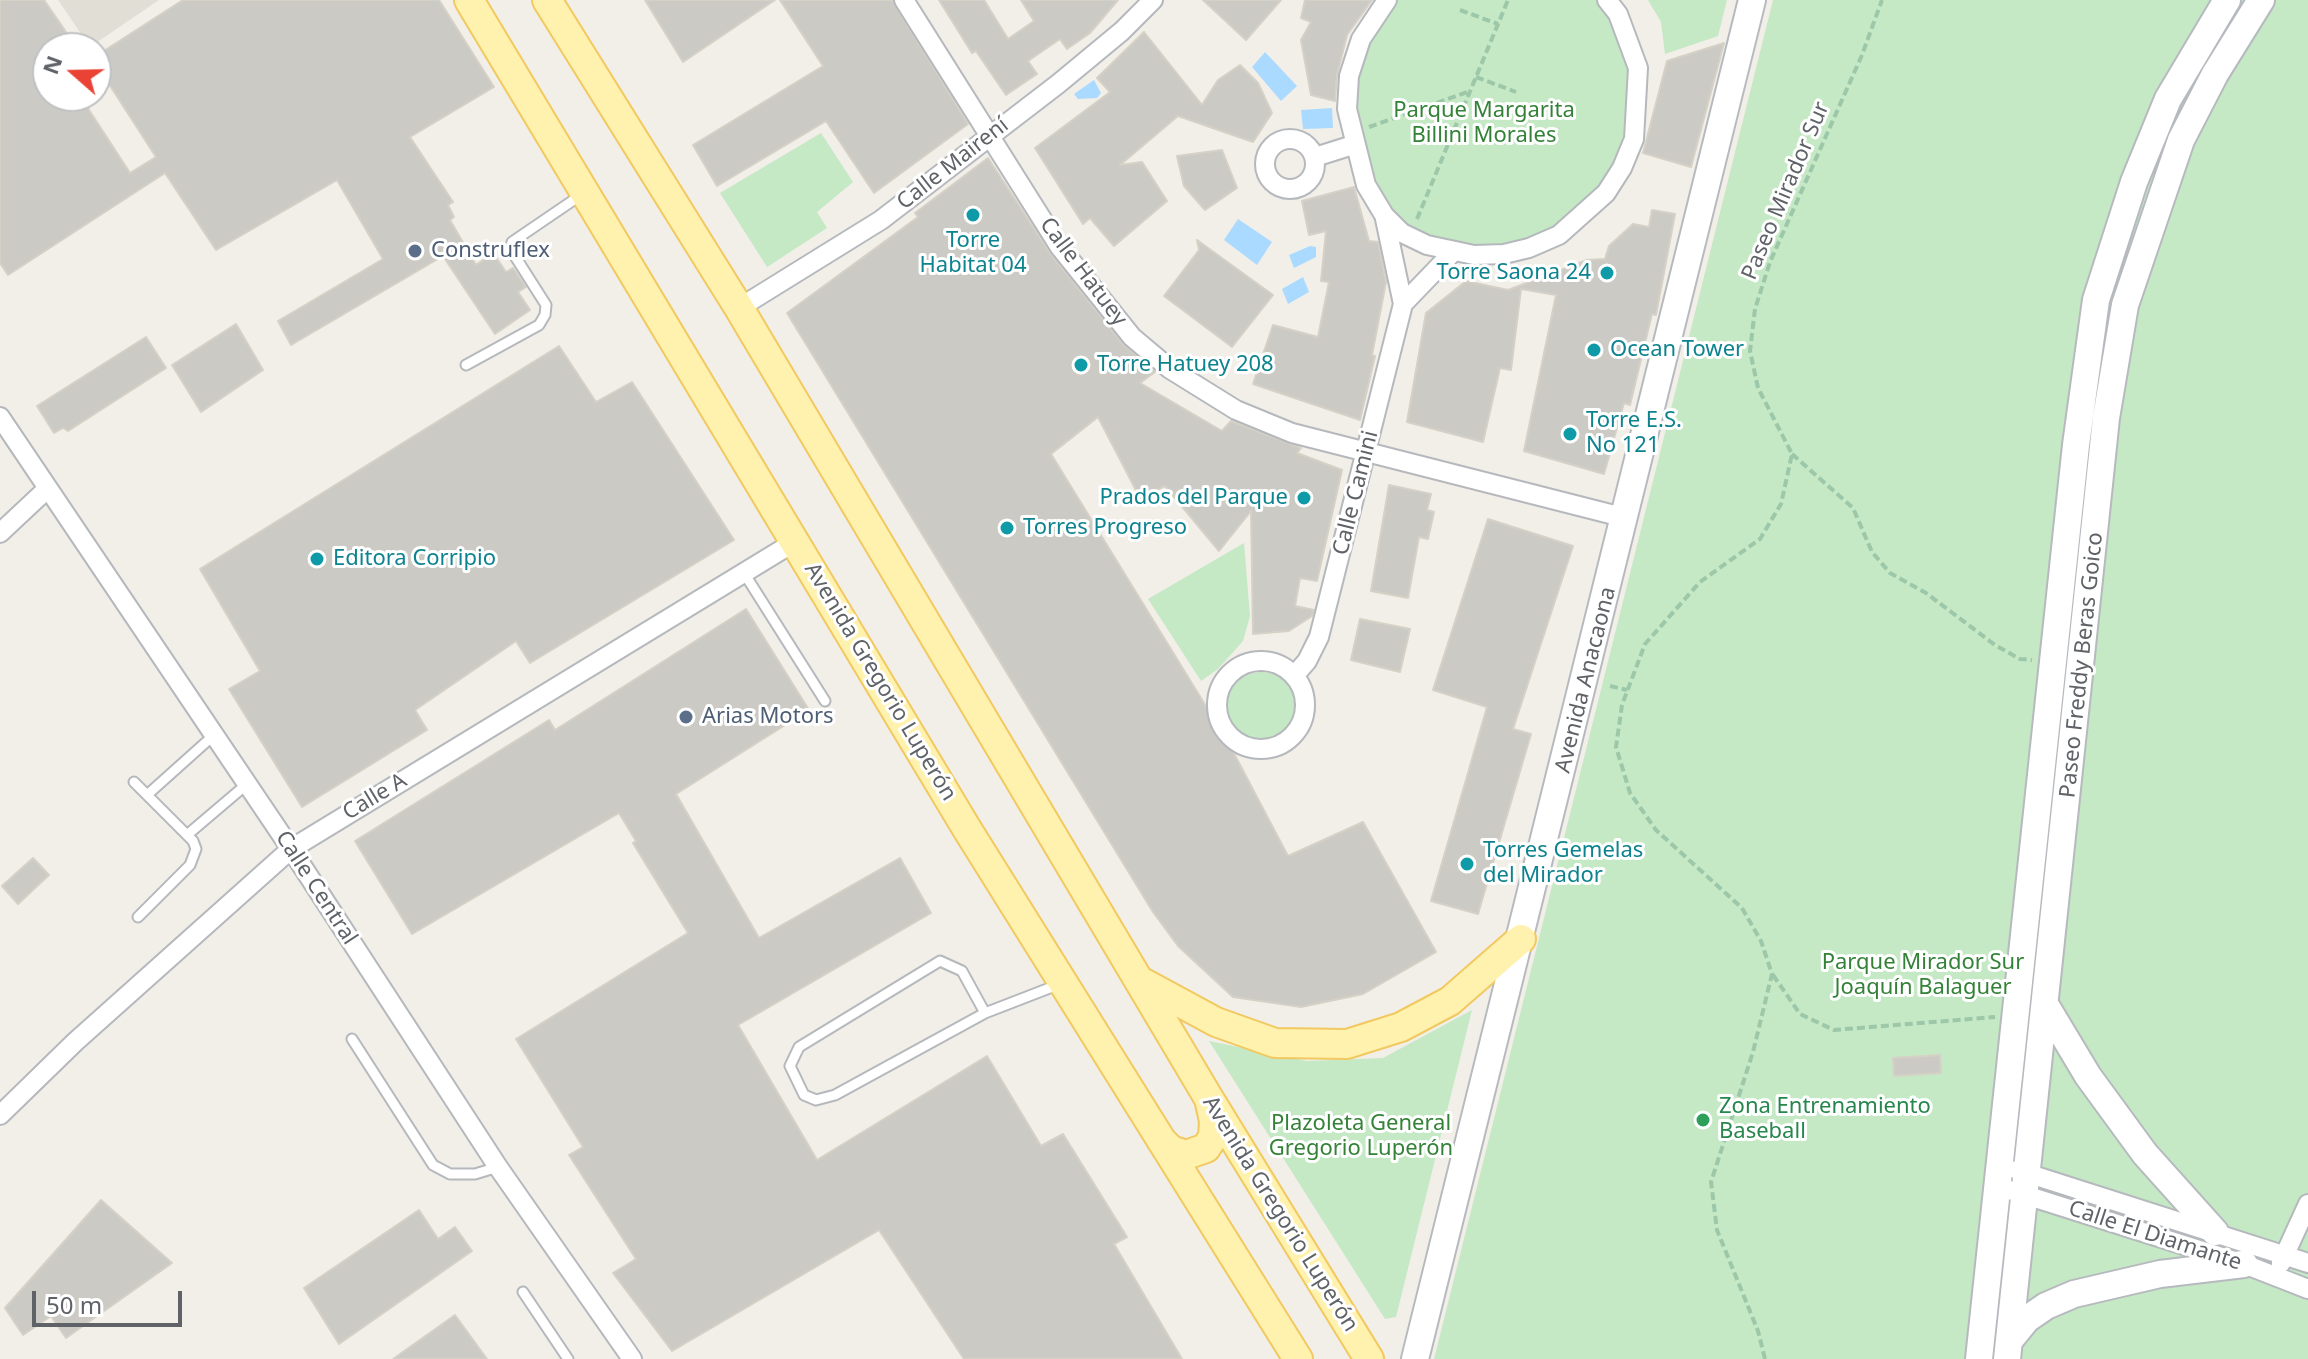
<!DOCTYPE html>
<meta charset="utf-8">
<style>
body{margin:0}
#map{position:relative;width:2308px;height:1359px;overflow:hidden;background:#f1efe8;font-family:"Noto Sans",sans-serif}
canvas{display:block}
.north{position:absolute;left:32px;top:32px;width:80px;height:80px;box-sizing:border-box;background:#fff;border:2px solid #bfc1c3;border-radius:50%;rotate:290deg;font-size:22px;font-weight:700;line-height:32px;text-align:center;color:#5f6368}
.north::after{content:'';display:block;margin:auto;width:28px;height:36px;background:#ea4335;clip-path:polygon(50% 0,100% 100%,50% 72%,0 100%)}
.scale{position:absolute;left:32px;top:1291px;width:150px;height:36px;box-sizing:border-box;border:4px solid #5f6368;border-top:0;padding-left:10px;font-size:24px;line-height:28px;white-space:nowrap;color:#5f6368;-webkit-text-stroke:6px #fff;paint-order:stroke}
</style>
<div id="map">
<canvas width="2308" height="1359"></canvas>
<div class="north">N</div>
<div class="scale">50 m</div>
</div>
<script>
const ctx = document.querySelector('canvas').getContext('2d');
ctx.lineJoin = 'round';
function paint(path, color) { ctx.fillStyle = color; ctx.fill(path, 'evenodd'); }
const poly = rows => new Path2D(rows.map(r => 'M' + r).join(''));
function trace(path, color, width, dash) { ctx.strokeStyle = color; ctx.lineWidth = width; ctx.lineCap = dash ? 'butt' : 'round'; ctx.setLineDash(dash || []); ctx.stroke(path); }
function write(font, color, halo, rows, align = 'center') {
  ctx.font = font + ' "Noto Sans",sans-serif'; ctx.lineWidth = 6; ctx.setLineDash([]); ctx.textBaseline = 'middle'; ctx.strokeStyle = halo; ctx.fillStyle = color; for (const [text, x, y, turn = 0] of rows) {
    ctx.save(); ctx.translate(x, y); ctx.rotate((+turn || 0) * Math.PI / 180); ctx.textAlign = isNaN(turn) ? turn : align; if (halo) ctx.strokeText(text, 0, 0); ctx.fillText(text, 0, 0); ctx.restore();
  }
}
paint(poly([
 [58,0,159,0,90,47]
]), '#e1ded6');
paint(poly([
 [1398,0,1601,0,1630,54,1628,140,1619,162,1579,213,1541,236,1497,249,1427,239,1387,209,1375,185,1354,116,1357,67,1378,23],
 [1648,0,1727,0,1718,36,1665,54,1661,22],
 [1773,0,2308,0,2308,1359,1434,1359],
 [821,133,853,182,817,212,827,228,767,267,720,193],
 [1244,543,1250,616,1243,641,1218,669,1201,681,1148,599],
 '1227 706a34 34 0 1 1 68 0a34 34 0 1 1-68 0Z',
 [1472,1010,1396,1317,1385,1319,1209,1041,1307,1061,1383,1058]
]), '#c5e8c5');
paint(poly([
 [1265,52,1297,86,1281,101,1252,67],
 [1094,80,1101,93,1097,98,1078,99,1074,94],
 [1332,108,1333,128,1303,129,1301,110],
 [1238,219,1272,242,1257,265,1224,240],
 [1310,246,1316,247,1316,257,1294,268,1289,255],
 [1303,277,1309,292,1288,304,1282,289]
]), '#aadaff');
const building = poly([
 [0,0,44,0,77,48,48,48,48,96,80,96,130,173,156,157,96,64,96,56,183,0,439,0,494,87,410,137,453,202,448,205,454,217,450,220,476,265,493,253,506,272,513,268,526,287,518,292,530,310,495,334,443,256,291,345,278,321,383,259,337,180,216,250,165,173,8,275,0,263,0,0],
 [645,0,775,0,683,62,645,0],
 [780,0,892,0,968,124,874,193,826,121,717,186,693,145,823,66,780,0],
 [939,0,984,0,1008,39,1034,21,1021,0,1118,0,1090,33,1067,49,1060,39,1028,61,1037,74,1006,95,976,51,972,53,939,0],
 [1203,0,1281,0,1246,40,1203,0],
 [1305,0,1372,0,1347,35,1337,75,1335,101,1311,95,1301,40,1311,22,1301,18,1305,0],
 [1144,32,1202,105,1218,80,1240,65,1258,83,1272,113,1253,142,1178,116,1120,165,1142,162,1167,201,1114,246,1090,218,1083,224,1035,148,1110,92,1097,78,1144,32],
 [1724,43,1691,167,1643,153,1667,61,1724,43],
 [1222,150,1237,188,1205,210,1184,186,1177,156,1222,150],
 [988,158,1050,253,1123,344,1155,372,1140,383,1222,431,1231,421,1301,448,1297,453,1342,470,1317,581,1300,578,1295,606,1314,610,1312,616,1289,631,1253,634,1251,511,1219,551,1165,486,1140,498,1098,417,1051,454,1228,742,1288,856,1363,822,1436,952,1363,994,1301,1007,1233,997,1178,946,1153,912,787,313,918,217,915,213,988,158],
 [1354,187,1369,241,1378,242,1386,282,1372,355,1375,356,1360,420,1253,384,1273,325,1318,337,1329,282,1321,281,1326,231,1309,235,1302,201,1354,187],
 [1652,210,1675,214,1656,315,1652,314,1630,405,1624,403,1604,474,1524,451,1556,295,1521,289,1511,370,1500,368,1483,442,1407,422,1426,313,1466,281,1508,290,1587,260,1605,259,1609,246,1633,224,1649,227,1652,210],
 [1197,240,1273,295,1232,347,1164,296,1199,250,1197,240],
 [236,324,263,370,201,412,172,365,236,324],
 [146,337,166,368,68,431,63,428,54,433,37,406,146,337],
 [559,346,596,402,632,382,734,540,530,663,516,641,415,710,427,730,302,807,229,689,260,671,200,569,559,346],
 [1389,485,1431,494,1427,510,1434,512,1428,539,1419,537,1408,598,1371,591,1389,485],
 [1488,519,1573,546,1513,729,1531,734,1478,914,1431,901,1487,707,1433,690,1488,519],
 [746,609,809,710,676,794,759,938,900,858,931,913,738,1025,817,1160,987,1056,1041,1146,1063,1134,1127,1237,1114,1244,1182,1359,964,1359,879,1230,672,1351,613,1273,636,1259,569,1155,583,1147,516,1039,688,933,633,843,636,841,619,813,412,934,355,841,549,720,555,730,746,609],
 [1360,619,1410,629,1400,672,1351,660,1360,619],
 [33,858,49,875,18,904,2,886,33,858],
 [1940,1055,1941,1073,1894,1076,1893,1058,1940,1055],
 [101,1200,172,1263,66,1338,51,1316,23,1335,5,1308,101,1200],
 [419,1210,438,1239,455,1227,472,1251,339,1344,304,1288,419,1210],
 [455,1315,487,1359,393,1359,455,1315]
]);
paint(building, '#cccac5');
trace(building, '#d6d1c6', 2);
const lane = poly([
 [466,365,539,325,545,315,546,305,511,250,512,242,581,195],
 [744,573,825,701],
 [134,782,193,841,196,849,190,865,138,917],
 [147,795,214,735],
 [187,835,247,784],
 [985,1013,962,971,940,961,799,1047,790,1066,804,1095,816,1100,835,1095,985,1013,1060,984],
 [352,1039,433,1165,450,1174,475,1174,498,1167],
 [523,1292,568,1359]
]);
const street = poly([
 [904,0,1059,246,1132,337,1170,369,1236,410,1292,433,1626,518],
 [1387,0,1361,39,1349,76,1347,109,1366,185,1384,215,1402,233,1427,245,1474,255,1504,254,1529,248,1559,235,1606,193,1622,168,1634,139,1638,68,1618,14,1607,0],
 '1265 164a25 25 0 1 1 50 0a25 25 0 1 1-50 0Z',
 [1315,157,1353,145],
 [1403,304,1453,252],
 [739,308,881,220,1058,84,1122,31,1153,0],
 [0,417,291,849,498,1167,632,1359],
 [0,533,47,489],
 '1217 705a44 44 0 1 1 88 0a44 44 0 1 1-88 0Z',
 [1294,676,1307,661,1319,637,1403,304,1385,219],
 [0,1115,75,1042,291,849,796,541],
 [2017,1170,2308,1263],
 [2000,1187,2244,1264,2308,1289],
 [2281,1263,2308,1204]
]);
const secondary = poly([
 [2046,1006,2088,1076,2145,1154,2215,1232],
 [2009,1341,2027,1319,2046,1306,2074,1294,2160,1274,2244,1264],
 [1415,1359,1752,0],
 [1979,1359,2076,445,2096,300,2134,182,2168,99,2227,0],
 [2007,1359,2106,418,2125,305,2181,140,2215,74,2261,0]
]);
const primary = poly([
 [469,0,967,829,1298,1359],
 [547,0,739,308,1208,1097,1369,1359],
 [1142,982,1216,1022,1275,1043,1347,1044,1401,1027,1450,1001,1521,939],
 [1161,1140,1171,1150,1186,1155,1206,1148,1213,1137,1214,1121,1210,1103]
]);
trace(lane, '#b5b8bc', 13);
trace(street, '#b5b8bc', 22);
trace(secondary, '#b6babf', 30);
trace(primary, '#f2c960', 32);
trace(poly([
 [1460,10,1498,24],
 [1476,77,1516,92],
 [1369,127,1470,91],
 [1417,219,1508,0],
 [1792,454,1853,508,1872,552,1890,573,1926,593,1995,645,2020,659,2032,660],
 [1610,686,1627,690],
 [1773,975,1800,1014,1834,1030,1995,1017],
 [1765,1359,1758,1331,1717,1230,1711,1182,1753,1052,1772,974,1761,941,1742,908,1656,830,1630,793,1616,747,1622,705,1645,644,1700,582,1760,539,1781,504,1792,454,1758,388,1750,351,1755,309,1770,262,1862,55,1882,0]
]), '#9cc7a9', 4, [8, 4]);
trace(lane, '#fff', 9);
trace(street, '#fff', 18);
trace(secondary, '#fff', 26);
trace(primary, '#fff2af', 28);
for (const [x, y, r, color] of [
 [973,215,8,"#0f9aa8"],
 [415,251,8,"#5c6f8a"],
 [1607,273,8,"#0f9aa8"],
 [1594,350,8,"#0f9aa8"],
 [1081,365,8,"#0f9aa8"],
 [1570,434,8,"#0f9aa8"],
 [1304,498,8,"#0f9aa8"],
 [1007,528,8,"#0f9aa8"],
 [317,559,8,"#0f9aa8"],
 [686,717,8,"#5c6f8a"],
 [1467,864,8,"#0f9aa8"],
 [1703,1120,8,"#2e9e5b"]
]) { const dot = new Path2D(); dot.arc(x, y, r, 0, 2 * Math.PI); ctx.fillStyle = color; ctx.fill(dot); trace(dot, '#fff', 3); }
write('22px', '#348238', '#fff', [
 ["Parque Margarita",1484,111],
 ["Billini Morales",1484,136],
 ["Parque Mirador Sur",1923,963],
 ["Joaquín Balaguer",1923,988],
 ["Plazoleta General",1361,1124],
 ["Gregorio Luperón",1361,1149]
]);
write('22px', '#5f6368', '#fff', [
 ["Calle Mairení",953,164,-38],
 ["Paseo Mirador Sur",1786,191,-67],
 ["Calle Hatuey",1083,272,53],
 ["Calle Camini",1356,493,-76],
 ["Paseo Freddy Beras Goico",2082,665,-84],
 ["Avenida Anacaona",1586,680,-76],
 ["Avenida Gregorio Luperón",880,682,59],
 ["Calle A",375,797,-31],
 ["Calle Central",316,888,57],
 ["Avenida Gregorio Luperón",1280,1214,58],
 ["Calle El Diamante",2155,1236,18]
]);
write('22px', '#0d838f', '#fff', [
 ["Torre",973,241,"center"],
 ["Habitat 04",973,266,"center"],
 ["Torre Saona 24",1591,273,"right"],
 ["Ocean Tower",1610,350],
 ["Torre Hatuey 208",1097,365],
 ["Torre E.S.",1586,421],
 ["No 121",1586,446],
 ["Prados del Parque",1288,498,"right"],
 ["Torres Progreso",1023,528],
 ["Editora Corripio",333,559],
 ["Torres Gemelas",1483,851],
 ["del Mirador",1483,876]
], 'left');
write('22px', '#4e5e75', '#fff', [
 ["Construflex",431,251],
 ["Arias Motors",702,717]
], 'left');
write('22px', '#27864d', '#fff', [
 ["Zona Entrenamiento",1719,1107],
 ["Baseball",1719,1132]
], 'left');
</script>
